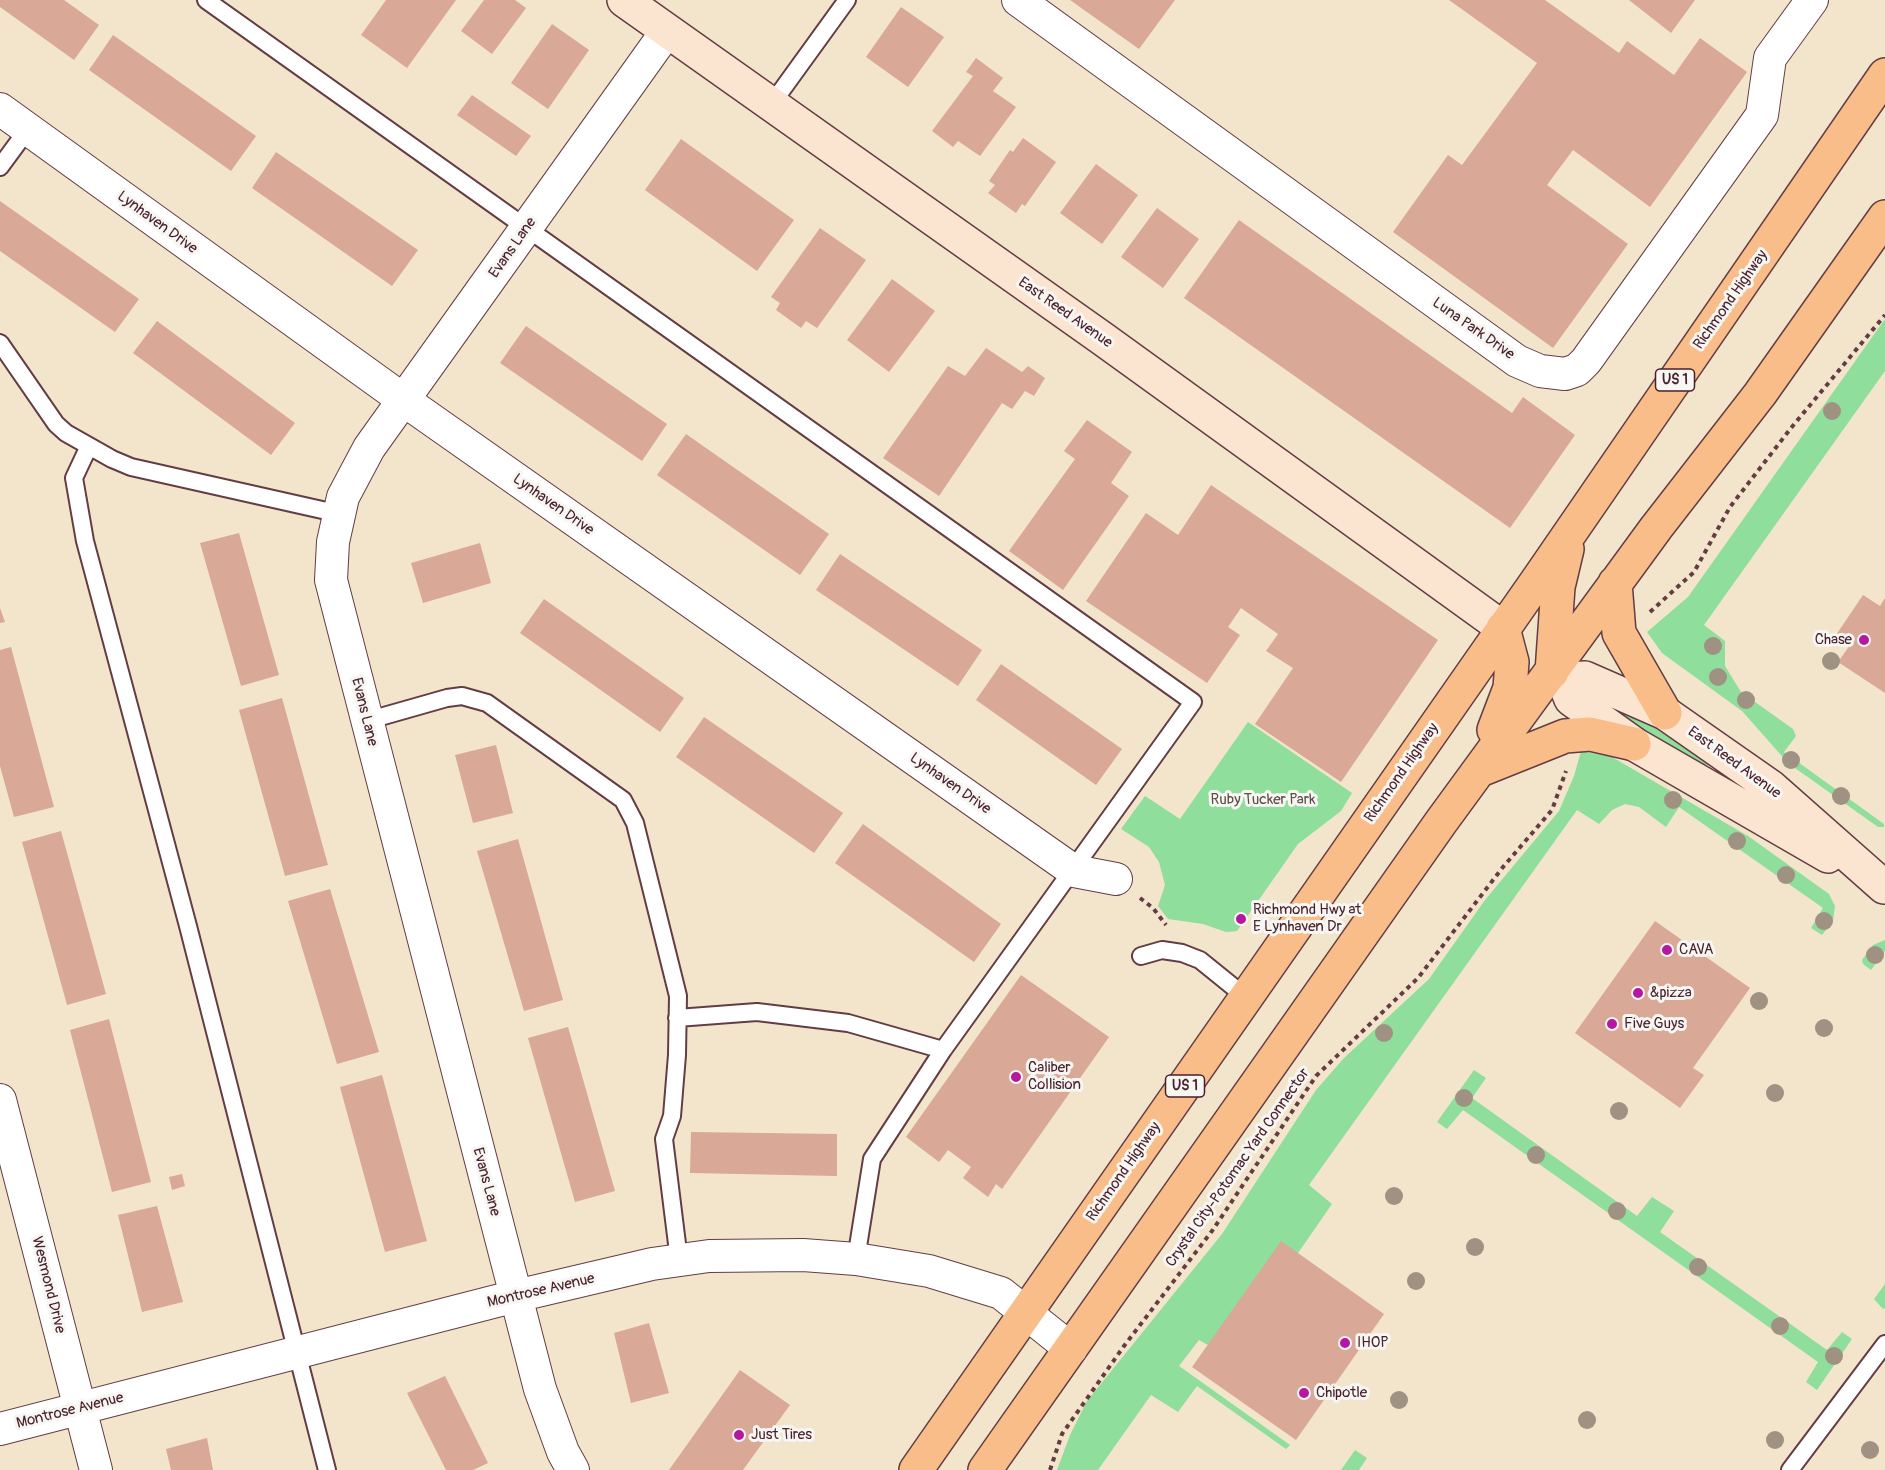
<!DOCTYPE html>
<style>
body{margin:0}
canvas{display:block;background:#f3e4cc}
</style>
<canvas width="1885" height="1470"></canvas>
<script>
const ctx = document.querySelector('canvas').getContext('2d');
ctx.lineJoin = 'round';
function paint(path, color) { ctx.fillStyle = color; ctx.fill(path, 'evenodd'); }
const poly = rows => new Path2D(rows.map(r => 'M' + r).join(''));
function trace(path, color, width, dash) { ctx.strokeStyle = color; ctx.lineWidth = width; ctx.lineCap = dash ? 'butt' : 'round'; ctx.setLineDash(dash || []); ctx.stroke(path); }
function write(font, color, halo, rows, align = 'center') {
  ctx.font = font + ' Pangolin,sans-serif'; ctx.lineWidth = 6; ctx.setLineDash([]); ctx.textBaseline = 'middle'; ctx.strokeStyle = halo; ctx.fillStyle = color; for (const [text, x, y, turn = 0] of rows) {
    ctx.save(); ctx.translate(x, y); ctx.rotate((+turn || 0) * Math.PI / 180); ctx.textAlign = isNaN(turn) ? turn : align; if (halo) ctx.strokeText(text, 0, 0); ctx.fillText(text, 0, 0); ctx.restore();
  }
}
paint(poly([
 [1885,319,1885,371,1704,625,1725,641,1725,666,1741,692,1793,729,1796,736,1784,752,1884,824,1884,827,1878,827,1788,763,1742,711,1662,653,1647,632,1688,597],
 [1627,715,1646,720,1708,764,1706,768,1640,728,1625,717],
 [1248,722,1352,793,1341,811,1298,844,1237,931,1226,932,1203,924,1168,919,1158,906,1165,885,1159,862,1149,847,1121,829,1145,796,1180,819],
 [1581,751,1612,757,1748,836,1829,894,1835,906,1833,921,1822,935,1811,928,1823,908,1679,807,1666,827,1639,807,1625,804,1612,810,1599,824,1577,810,1309,1185,1332,1204,1298,1253,1208,1345,1199,1340,1179,1366,1290,1445,1286,1449,1197,1386,1178,1412,1151,1395,1098,1470,1057,1470,1070,1435,1087,1401,1222,1234,1316,1090,1344,1058,1429,979,1485,900,1559,811,1574,776],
 [1885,940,1885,951,1871,970,1863,964,1862,960,1873,945],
 [1474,1070,1486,1078,1472,1098,1637,1216,1652,1197,1674,1211,1660,1232,1827,1350,1842,1332,1852,1339,1817,1390,1806,1382,1818,1362,1463,1110,1447,1129,1437,1122],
 [1885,1284,1885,1308,1883,1309,1874,1299],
 [1355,1450,1367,1458,1359,1470,1341,1470]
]), '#8fde9c');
paint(poly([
 [0,0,64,0,99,25,74,60,0,7],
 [386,0,456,0,407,68,361,35],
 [484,0,515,0,526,8,492,54,461,31],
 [1070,0,1175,0,1139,49],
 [1449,0,1545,0,1619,53,1627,41,1674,75,1700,38,1747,72,1650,207,1573,150,1547,185,1628,244,1553,348,1393,232,1448,155,1462,165,1537,63],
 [1629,0,1695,0,1671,33],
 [901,7,944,37,908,87,866,57],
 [552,24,589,50,548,109,511,83],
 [113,35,256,136,231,171,89,70],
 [976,58,1003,78,993,91,1016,107,980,156,958,141,953,147,932,131,973,76,966,72],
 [472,95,531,136,516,156,457,115],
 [1023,138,1056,162,1025,206,1022,204,1016,213,988,193,995,185,989,181,1010,150,1013,152],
 [681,139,794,220,757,271,645,190],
 [276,152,418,250,392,286,252,188],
 [1096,164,1138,195,1102,244,1060,213],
 [0,201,139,299,115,332,0,251],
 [1157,208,1199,239,1163,288,1121,257],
 [1239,220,1512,413,1523,397,1575,435,1510,528,1184,298],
 [820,228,866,260,817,328,806,321,801,328,776,310,780,303,771,297],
 [892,279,935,311,889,372,847,340],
 [157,321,295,423,271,455,133,353],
 [526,326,667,424,642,461,500,363],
 [986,348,1022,372,1028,366,1045,378,1034,396,1025,391,1012,409,1002,403,939,496,883,458,948,366,965,376],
 [1087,420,1132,452,1111,483,1129,496,1063,590,1009,551,1075,459,1064,451],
 [686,434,829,534,800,575,657,475],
 [1211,485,1438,640,1341,782,1255,724,1293,668,1266,651,1278,634,1241,608,1228,627,1240,635,1207,683,1086,601,1146,513,1178,535],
 [239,533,279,675,241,686,200,543],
 [480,543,491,583,423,603,411,563],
 [840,554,982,650,958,686,816,590],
 [1863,595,1880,606,1885,598,1885,693,1838,662,1850,645,1836,635],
 [544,599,684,698,660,732,520,633],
 [0,608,5,622,0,623],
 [11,647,54,807,14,817,0,766,0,650],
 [1001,664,1122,749,1096,785,976,700],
 [282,698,328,865,285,876,239,710],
 [704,717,843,813,814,853,676,757],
 [496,745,513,813,473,823,455,755],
 [863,824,1001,924,974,962,835,863],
 [61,831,106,994,67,1005,22,842],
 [518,839,563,1000,524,1011,477,851],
 [330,889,379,1052,337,1064,288,901],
 [1655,921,1750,988,1693,1068,1704,1075,1680,1108,1575,1033],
 [1021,975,1109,1037,1002,1189,996,1184,988,1197,963,1178,971,1167,948,1150,939,1162,906,1137],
 [109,1019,151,1182,112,1192,70,1030],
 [568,1027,615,1191,575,1202,528,1038],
 [382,1075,427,1241,385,1252,340,1087],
 [691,1132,837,1134,837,1176,690,1173],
 [182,1174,185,1186,172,1190,169,1177],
 [157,1206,183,1302,142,1312,118,1215],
 [1281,1241,1384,1314,1296,1440,1192,1367],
 [649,1323,669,1393,631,1403,614,1333],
 [740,1370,790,1405,743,1470,669,1470],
 [445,1376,488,1463,473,1470,446,1470,407,1393],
 [207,1438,213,1470,171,1470,166,1449]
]), '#daa896');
const lane = poly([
 [206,0,1193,702,943,1050,872,1159,856,1259],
 [771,105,847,0],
 [0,167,28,129],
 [0,343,56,424,66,433,112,459,131,467,340,514],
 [89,446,74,478,85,541,188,926,327,1470],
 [366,721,447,698,462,696,487,703,623,800,635,823,678,996,677,1055,672,1116,664,1139,679,1260],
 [1141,956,1162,950,1182,953,1200,960,1247,998],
 [677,1018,757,1012,848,1023,943,1050],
 [1790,1470,1885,1344]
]);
const street = poly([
 [1018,0,1517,361,1540,371,1565,374,1577,370,1586,361,1762,115,1770,58,1812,0],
 [0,109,405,401,1074,871,1116,879],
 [0,1100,96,1470],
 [0,1429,516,1296,652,1264,709,1256,803,1255,856,1259,929,1271,1001,1293,1071,1349],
 [573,1470,563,1452,540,1389,331,580,333,542,343,497,369,448,667,31]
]);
const secondary = poly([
 [624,0,1103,339,1503,628],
 [1552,672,1563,679,1585,678,1665,713,1771,787,1884,887],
 [1563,679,1571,699,1634,744,1828,856]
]);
const highway = poly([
 [1615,583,1619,633,1665,713],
 [1552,672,1558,587,1567,549],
 [1494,730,1510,688,1512,662,1503,628],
 [1480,770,1565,736,1590,734,1634,744],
 [916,1470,1539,578,1885,75],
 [985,1470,1441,822,1656,528,1760,394,1885,217]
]);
trace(lane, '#633d43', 20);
trace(street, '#633d43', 34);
trace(secondary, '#633d43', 36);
trace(highway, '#633d43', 36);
trace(poly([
 [1650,612,1694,572,1730,507,1791,428,1885,315],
 [1140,898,1153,908,1166,925],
 [1050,1470,1062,1434,1124,1346,1212,1231,1316,1076,1418,978,1503,867,1552,810,1566,771]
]), '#633d43', 4, [4.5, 4.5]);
trace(lane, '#fff', 16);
trace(street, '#fff', 32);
trace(secondary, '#fce5d0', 33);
trace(highway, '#f8bd89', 33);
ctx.fillStyle = '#9f9283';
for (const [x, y] of [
 [1832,411],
 [1713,646],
 [1831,661],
 [1718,677],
 [1746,700],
 [1791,760],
 [1841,796],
 [1673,800],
 [1737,841],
 [1786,875],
 [1824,921],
 [1875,955],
 [1759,1001],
 [1824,1028],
 [1384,1033],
 [1775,1093],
 [1464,1098],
 [1619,1111],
 [1536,1155],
 [1394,1196],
 [1617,1211],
 [1475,1247],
 [1698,1267],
 [1416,1281],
 [1780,1326],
 [1834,1356],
 [1399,1400],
 [1587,1420],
 [1775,1440],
 [1870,1450]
]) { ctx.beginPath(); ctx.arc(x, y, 9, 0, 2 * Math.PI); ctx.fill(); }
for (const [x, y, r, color] of [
 [1864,640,6,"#b5179e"],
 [1241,919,6,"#b5179e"],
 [1667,950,6,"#b5179e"],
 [1638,993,6,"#b5179e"],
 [1612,1024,6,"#b5179e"],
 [1016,1077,6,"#b5179e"],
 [1345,1343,6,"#b5179e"],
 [1304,1393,6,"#b5179e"],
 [739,1435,6,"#b5179e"]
]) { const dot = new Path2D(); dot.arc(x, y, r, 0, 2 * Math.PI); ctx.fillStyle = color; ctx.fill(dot); trace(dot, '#f6f6f2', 2); }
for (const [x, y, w] of [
 [1675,380,39],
 [1185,1086,39]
]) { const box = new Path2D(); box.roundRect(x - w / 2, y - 11, w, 22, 4.5); ctx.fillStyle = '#f6f6f2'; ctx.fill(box); trace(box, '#4a1f2b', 1.5); }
write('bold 14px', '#4a1f2b', null, [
 ["US 1",1675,380],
 ["US 1",1185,1086]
]);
write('15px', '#4a1f2b', '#f6f6f2', [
 ["Lynhaven Drive",157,223,36],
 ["Evans Lane",513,248,-55],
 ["Richmond Highway",1731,300,-55],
 ["East Reed Avenue",1065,313,35],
 ["Luna Park Drive",1473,329,35],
 ["Lynhaven Drive",553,505,35],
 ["Evans Lane",364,712,76],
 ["East Reed Avenue",1734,763,36],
 ["Richmond Highway",1402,773,-55],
 ["Lynhaven Drive",950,784,35],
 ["Crystal City-Potomac Yard Connector",1238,1168,-55],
 ["Richmond Highway",1124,1172,-55],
 ["Evans Lane",486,1182,75],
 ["Wesmond Drive",48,1285,76],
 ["Montrose Avenue",541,1291,-13],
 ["Montrose Avenue",70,1411,-14]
]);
write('15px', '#4a1f2b', '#f6f6f2', [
 ["Chase",1852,640,"right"],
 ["Richmond Hwy at",1253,910],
 ["E Lynhaven Dr",1253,927],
 ["CAVA",1679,950],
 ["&pizza",1650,993],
 ["Five Guys",1624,1024],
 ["Caliber",1028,1068],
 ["Collision",1028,1085],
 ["IHOP",1357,1343],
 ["Chipotle",1316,1393],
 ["Just Tires",751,1435]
], 'left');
write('15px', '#5b4f47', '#f6f6f2', [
 ["Ruby Tucker Park",1263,800]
]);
</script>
